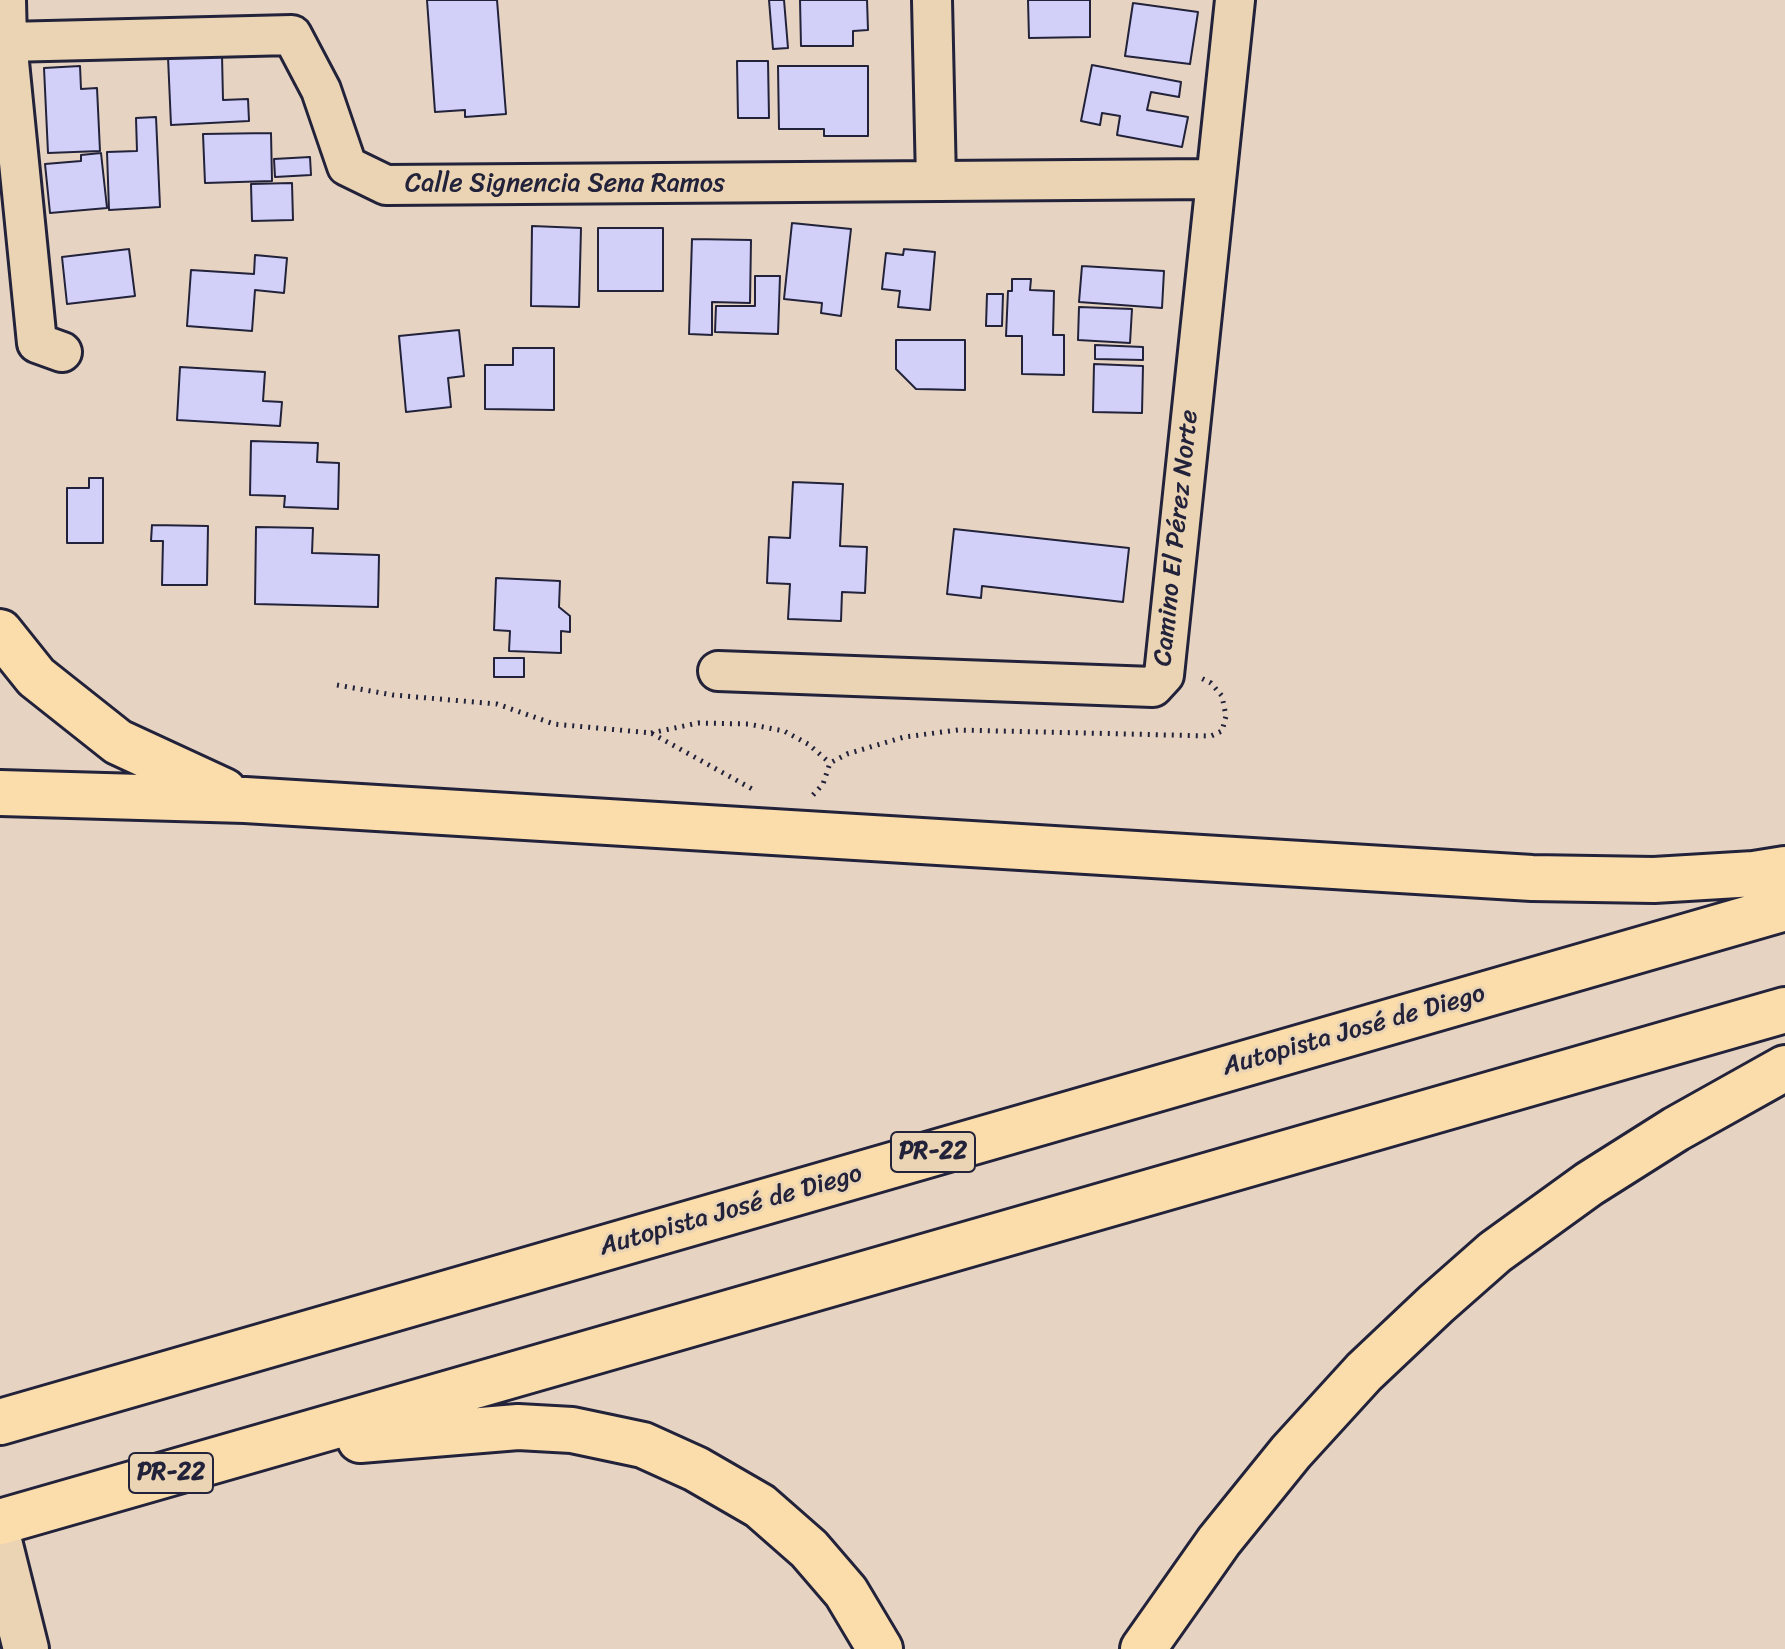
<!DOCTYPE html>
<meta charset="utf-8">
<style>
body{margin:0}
canvas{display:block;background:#e6d3c1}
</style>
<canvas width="1785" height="1649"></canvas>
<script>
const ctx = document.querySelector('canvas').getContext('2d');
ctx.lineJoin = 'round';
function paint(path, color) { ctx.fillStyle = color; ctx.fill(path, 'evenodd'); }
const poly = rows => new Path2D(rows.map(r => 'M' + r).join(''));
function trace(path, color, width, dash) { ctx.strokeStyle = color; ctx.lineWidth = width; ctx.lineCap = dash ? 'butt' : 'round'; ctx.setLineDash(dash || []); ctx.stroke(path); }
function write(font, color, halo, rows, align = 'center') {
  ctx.font = font + ' Sriracha,sans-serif'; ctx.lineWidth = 6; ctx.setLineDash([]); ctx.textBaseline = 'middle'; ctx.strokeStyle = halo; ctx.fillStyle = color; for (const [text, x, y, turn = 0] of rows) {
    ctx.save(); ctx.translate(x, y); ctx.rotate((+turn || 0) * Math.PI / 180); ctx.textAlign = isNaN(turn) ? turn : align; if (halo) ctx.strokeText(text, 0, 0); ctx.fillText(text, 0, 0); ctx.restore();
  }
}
const building = poly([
 [427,0,497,0,506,114,465,117,465,110,435,112,427,0],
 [769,0,784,0,788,48,773,49,769,0],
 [800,0,867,0,868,30,853,31,853,46,801,46,800,0],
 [1028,0,1090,0,1090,37,1029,38,1028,0],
 [1133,3,1198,12,1190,64,1125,56,1133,3],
 [222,55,223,100,248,99,249,121,171,125,168,57,222,55],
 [737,61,768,61,769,118,738,118,737,61],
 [1092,65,1181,82,1179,97,1151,92,1147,110,1188,117,1182,147,1117,135,1120,116,1102,113,1100,125,1081,121,1092,65],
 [80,66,81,89,97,88,100,151,48,153,44,68,80,66],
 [778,66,868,66,868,136,824,136,824,129,779,129,778,66],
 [156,117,160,207,109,210,107,152,137,151,136,118,156,117],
 [271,133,272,181,205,183,203,134,271,133],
 [101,153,107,208,50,213,45,164,81,161,81,155,101,153],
 [310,157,311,175,275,177,274,159,310,157],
 [292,183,293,220,252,221,251,184,292,183],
 [792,223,851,229,841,316,821,313,822,303,784,299,792,223],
 [532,226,581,228,579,307,531,306,532,226],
 [598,228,663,228,663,291,598,291,598,228],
 [692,239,751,240,750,303,712,302,712,335,689,334,692,239],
 [129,249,135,296,67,304,62,257,129,249],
 [904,249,935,252,930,310,898,307,900,291,882,289,886,253,903,255,904,249],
 [255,255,287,258,284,293,255,290,252,331,187,326,191,270,254,274,255,255],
 [1082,266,1164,271,1162,308,1079,302,1082,266],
 [755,276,780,276,778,334,715,332,716,306,755,306,755,276],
 [1012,279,1031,279,1030,290,1054,291,1053,335,1064,335,1064,375,1022,374,1022,336,1006,336,1008,291,1012,291,1012,279],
 [987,294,1003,294,1002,326,986,326,987,294],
 [1079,307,1132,309,1130,343,1078,340,1079,307],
 [459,330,464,376,448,378,451,407,406,412,399,336,459,330],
 [896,340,965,340,965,390,916,389,896,369,896,340],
 [1095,345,1143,347,1143,360,1095,359,1095,345],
 [513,348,554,348,554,410,485,409,485,365,513,365,513,348],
 [1094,364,1143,366,1142,413,1093,412,1094,364],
 [180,367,265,372,263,401,282,402,280,426,177,420,180,367],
 [251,441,318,443,317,462,339,463,338,509,284,507,285,496,250,495,251,441],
 [89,478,103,478,103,543,67,543,67,488,89,488,89,478],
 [793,482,843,484,840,546,867,547,865,593,842,592,841,621,788,619,790,584,767,583,769,537,790,538,793,482],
 [152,525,208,526,207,585,162,585,163,541,151,541,152,525],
 [256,527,313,528,312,553,379,555,378,607,255,604,256,527],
 [954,529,1129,548,1123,602,982,586,981,598,947,594,954,529],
 [496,578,560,581,559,607,570,616,570,632,561,631,561,653,509,651,510,631,494,630,496,578],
 [494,658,524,658,524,677,494,677,494,658]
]);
paint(building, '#d2d0f9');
trace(building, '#22223b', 2);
const minor = poly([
 [6,0,7,42,37,343,62,352],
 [932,0,936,181],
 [7,42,292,35,321,90,347,166,386,185,1215,179],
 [718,671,1153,687,1164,675,1235,0]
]);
const secondary = poly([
 [0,1545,26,1649]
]);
const motorway = poly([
 [0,632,36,677,118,742,224,791],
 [0,793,245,800,1532,878,1654,880,1754,874,1785,869],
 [0,1422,1785,908],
 [360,1440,518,1427,572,1430,643,1445,696,1469,760,1506,809,1549,846,1592,880,1649],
 [0,1522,1785,1010],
 [1143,1649,1219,1541,1291,1452,1364,1372,1436,1304,1495,1252,1589,1184,1676,1129,1785,1068]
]);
trace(minor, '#22223b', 44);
trace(secondary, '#22223b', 50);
trace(motorway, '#22223b', 50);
trace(poly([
 [337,685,393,695,497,704,554,724,651,733,754,790],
 [651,733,698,723,748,724,784,731,808,744,830,763],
 [813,795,823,784,830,763,847,754,904,737,958,730,1211,736,1222,731,1226,716,1222,696,1211,683,1199,677]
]), '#22223b', 5, [2, 6]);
trace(minor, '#ebd4b3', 38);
trace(secondary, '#ebd4b3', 44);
trace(motorway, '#faddab', 44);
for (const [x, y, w] of [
 [933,1152,84],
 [171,1473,84]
]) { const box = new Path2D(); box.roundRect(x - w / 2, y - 20, w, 40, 6); ctx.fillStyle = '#ebd4b3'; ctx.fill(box); trace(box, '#22223b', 2); }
write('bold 24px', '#22223b', null, [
 ["PR-22",933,1152],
 ["PR-22",171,1473]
]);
write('26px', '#22223b', '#ebd4b3', [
 ["Calle Signencia Sena Ramos",565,184],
 ["Camino El Pérez Norte",1177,538,-84],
 ["Autopista José de Diego",1354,1031,-16],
 ["Autopista José de Diego",731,1211,-16]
]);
</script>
